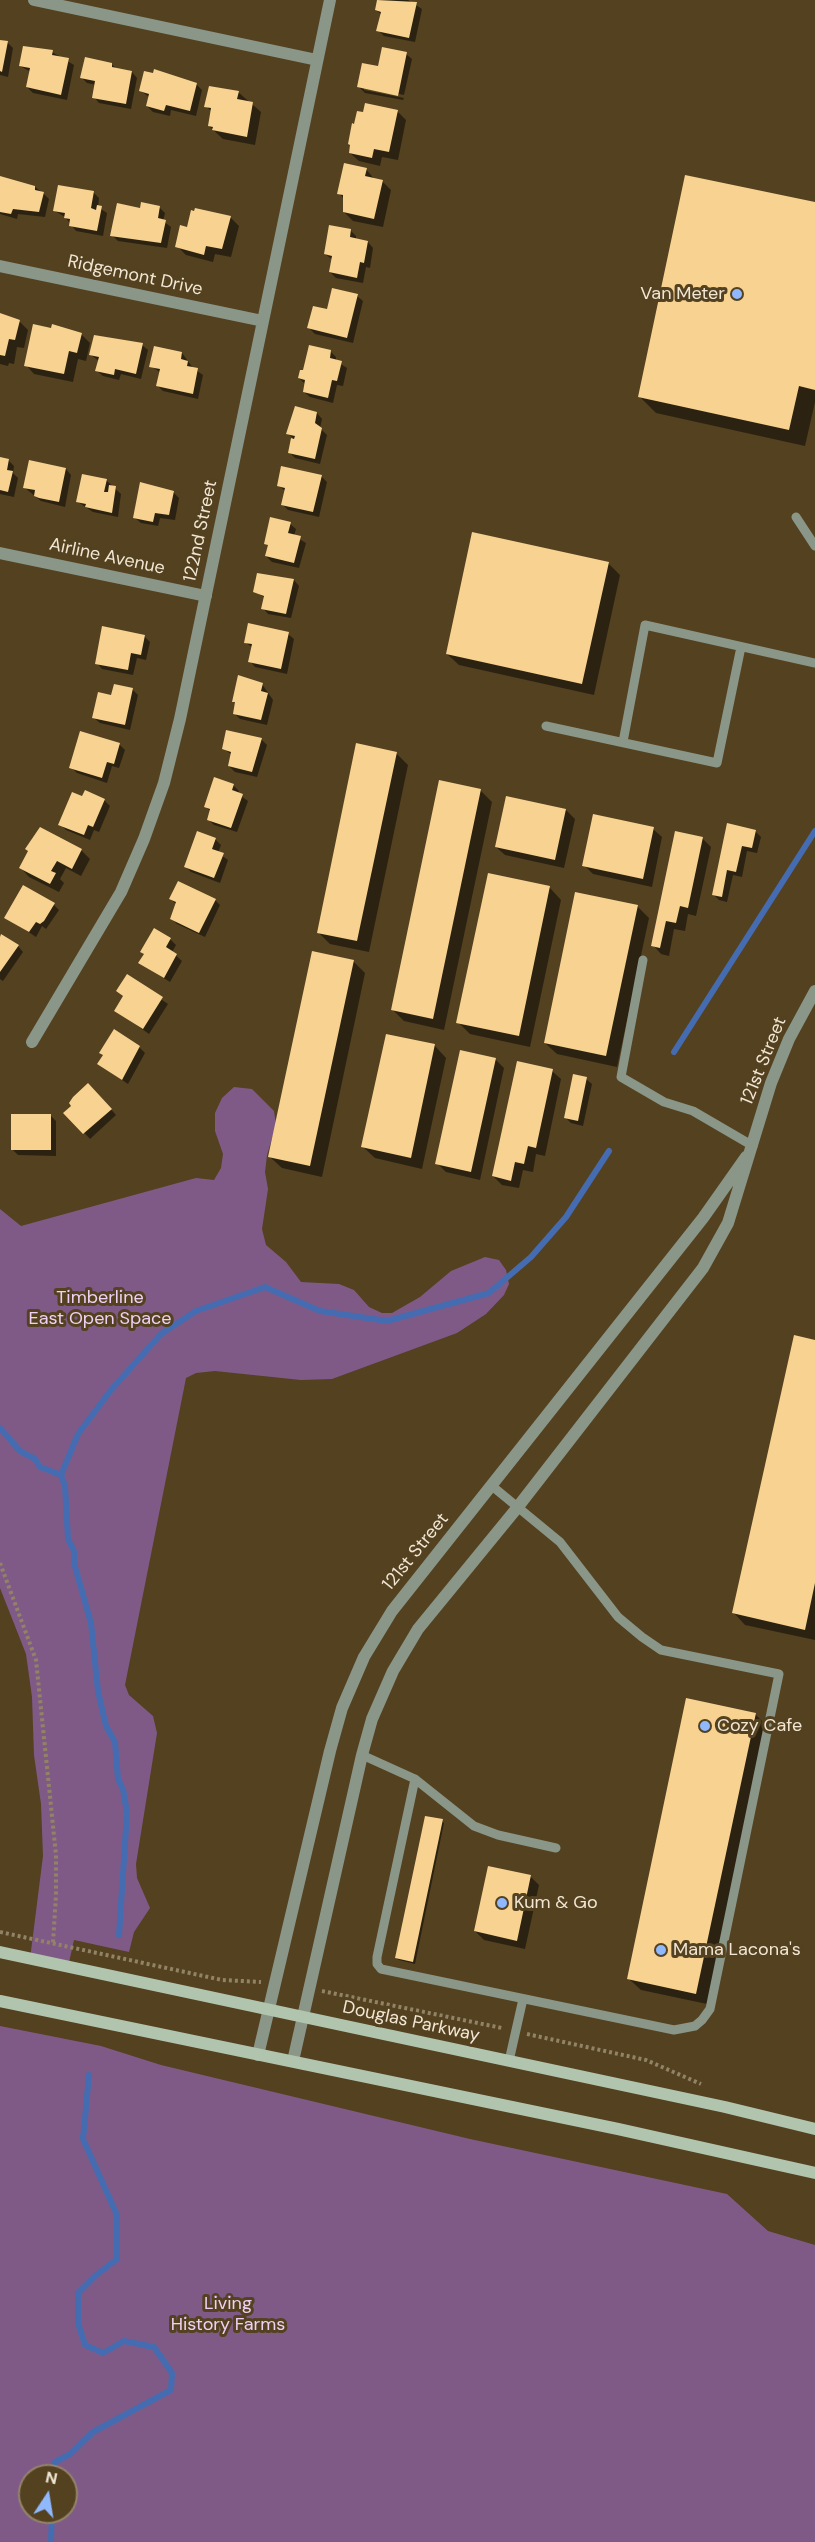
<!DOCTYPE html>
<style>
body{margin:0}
#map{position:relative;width:815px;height:2542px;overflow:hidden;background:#534120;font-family:"DM Sans",sans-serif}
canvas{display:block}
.north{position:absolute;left:18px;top:2464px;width:60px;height:60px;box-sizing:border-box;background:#534120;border:2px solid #938368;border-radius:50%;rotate:12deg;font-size:16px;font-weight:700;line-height:24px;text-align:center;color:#f2e7d4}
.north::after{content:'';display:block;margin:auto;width:21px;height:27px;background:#90b8fd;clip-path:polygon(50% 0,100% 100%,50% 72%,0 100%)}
</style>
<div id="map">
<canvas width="815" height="2542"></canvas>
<div class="north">N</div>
</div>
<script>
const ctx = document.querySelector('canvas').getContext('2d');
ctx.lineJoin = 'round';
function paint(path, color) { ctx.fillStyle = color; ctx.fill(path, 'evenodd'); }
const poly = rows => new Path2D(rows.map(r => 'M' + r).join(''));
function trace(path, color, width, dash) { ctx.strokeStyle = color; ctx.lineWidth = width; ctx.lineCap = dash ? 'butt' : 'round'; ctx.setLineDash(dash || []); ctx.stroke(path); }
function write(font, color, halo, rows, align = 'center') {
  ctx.font = font + ' "DM Sans",sans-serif'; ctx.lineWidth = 6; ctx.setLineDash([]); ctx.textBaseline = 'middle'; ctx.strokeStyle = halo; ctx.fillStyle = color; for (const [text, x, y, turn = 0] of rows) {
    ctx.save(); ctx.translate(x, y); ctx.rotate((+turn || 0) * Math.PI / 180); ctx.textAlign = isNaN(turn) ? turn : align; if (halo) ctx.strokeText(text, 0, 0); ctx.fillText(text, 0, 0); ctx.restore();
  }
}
paint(poly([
 [234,1087,252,1089,274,1111,276,1125,267,1155,265,1172,268,1189,262,1229,266,1245,286,1262,301,1282,339,1284,354,1290,369,1307,382,1313,392,1313,420,1297,451,1271,485,1257,499,1260,506,1270,509,1284,504,1295,486,1314,457,1333,332,1379,301,1380,215,1371,196,1373,186,1378,125,1685,129,1695,153,1716,157,1733,136,1864,137,1878,150,1908,134,1932,129,1952,74,1940,68,1967,30,1959,43,1856,41,1804,34,1755,32,1697,26,1654,0,1588,0,1209,21,1226,196,1178,214,1180,221,1168,223,1154,215,1131,215,1113,222,1098],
 [0,2026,101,2046,161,2065,470,2139,727,2194,768,2231,815,2245,815,2542,0,2542],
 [30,2476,66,2476,66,2512,30,2512]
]), '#805a87');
paint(poly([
 [379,0,408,0,422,9,415,42,384,36,378,30,382,15,376,10],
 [0,41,8,43,13,48,8,77,0,75],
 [52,52,74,65,67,100,33,93,27,87,31,72,20,66],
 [406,54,412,59,404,95,364,87,364,90,404,98,403,100,365,93,359,87,380,68],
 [111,64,117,69,132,72,137,78,131,109,99,103,94,97,96,85,87,83,82,78],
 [196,84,202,90,196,116,171,110,170,116,153,112,147,106,149,97,141,91],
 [238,92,261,112,255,145,223,139,209,126,212,112,206,106],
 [398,112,406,120,398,160,382,157,380,166,359,161,350,153],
 [366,169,375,180,382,181,391,190,383,227,353,221,344,212,344,199,339,193],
 [0,178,35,187,43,193,49,199,45,217,18,214,17,219,0,214],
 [94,193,99,198,98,207,107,213,103,236,76,231,65,217,55,211],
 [815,204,815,402,805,446,656,413,640,397],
 [159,207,165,213,163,221,171,227,167,248,118,241,112,235,141,209],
 [198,210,230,217,239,226,231,257,215,254,213,262,186,255,177,246,188,229,192,211],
 [350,230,356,236,356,240,368,242,373,248,370,268,366,267,363,283,336,278,330,272,333,260,325,254],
 [357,296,363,301,353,343,315,334,309,328,328,311],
 [0,315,19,321,28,330,24,348,17,347,14,364,9,363,8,366,0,364],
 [81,334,90,343,86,361,78,359,73,382,34,374,26,365],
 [142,345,148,350,141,379,121,374,119,380,103,376,97,371,99,361,91,355],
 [331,352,336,357,336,361,347,368,343,386,337,385,333,403,310,397,304,392,305,384,299,378],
 [182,353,193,368,203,375,198,399,163,391,158,386,161,373,151,366],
 [317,413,322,419,320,428,327,435,320,464,295,458,289,452,293,438,287,433],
 [0,458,8,460,14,466,13,473,18,478,14,497,0,494],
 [66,469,71,475,65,507,41,501,25,488],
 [321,476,327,482,319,517,288,510,283,505,285,491,278,485],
 [106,480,121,494,118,517,93,512,78,502],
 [173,492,179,498,175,520,160,518,158,526,141,523,135,518],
 [290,524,296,529,294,536,306,543,299,568,272,562,266,556,269,546,266,543],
 [608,563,620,575,594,695,459,665,447,654],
 [294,580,299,586,291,618,268,614,263,608,265,598,255,591],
 [288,634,294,639,287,674,255,667,250,661,253,648,245,642],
 [144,636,150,642,146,660,137,658,133,675,102,669,97,663],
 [262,684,273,700,267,725,240,719,234,713,237,704,234,701],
 [132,689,138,695,130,730,100,723,94,718],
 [261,739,267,745,257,777,235,772,229,766,232,755,223,748],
 [119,744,125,750,119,768,112,766,107,783,77,773,71,767],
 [396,753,408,765,369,952,330,944,318,932],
 [233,785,239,791,238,794,248,801,237,832,214,825,208,819,211,812,206,807],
 [480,790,492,802,444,1030,404,1021,392,1009],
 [83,798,104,800,110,806,99,832,94,830,90,840,66,830,60,824],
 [566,810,575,819,564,868,505,855,496,847],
 [728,825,755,831,761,837,757,853,747,851,742,877,733,875,727,902,719,900,713,894],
 [653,829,662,837,652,887,593,874,584,865],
 [702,838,711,847,696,916,688,914,685,931,674,929,669,956,661,954,653,945],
 [215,839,221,845,218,853,228,860,220,883,191,872,186,867],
 [81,850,90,859,81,876,66,868,60,879,64,883,59,892,29,877,21,868],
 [489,875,550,888,561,900,530,1047,470,1034,458,1022],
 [171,899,215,900,220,905,205,937,177,924,171,918,177,905],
 [54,905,59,910,46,929,42,926,36,937,6,917],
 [637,906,649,918,617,1067,557,1054,545,1043],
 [0,939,18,946,23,952,3,981,0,979],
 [170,939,176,945,172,952,182,961,170,982,140,963],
 [353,961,365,973,322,1177,282,1168,270,1157],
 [127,976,168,1004,149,1034,116,1010,124,997,117,991],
 [387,1035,435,1046,446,1058,422,1169,375,1158,363,1147],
 [139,1047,145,1053,128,1084,99,1064],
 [495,1059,504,1068,480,1180,446,1172,437,1163],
 [552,1071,561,1079,545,1156,536,1154,533,1172,523,1170,519,1188,502,1185,493,1176],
 [586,1079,592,1084,583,1126,571,1123,566,1118],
 [94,1090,116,1115,90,1139,66,1113],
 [51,1116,56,1121,56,1156,18,1155,12,1149],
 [815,1342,815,1640,745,1625,734,1613],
 [755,1714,767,1726,707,2004,641,1990,629,1979],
 [442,1821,444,1823,415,1964,399,1960,396,1958],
 [530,1876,539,1885,525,1949,484,1940,475,1931]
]), '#0007');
trace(poly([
 [674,1052,815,831],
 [0,1428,20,1451,35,1459,40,1467,61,1475,65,1486,68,1539,74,1551,74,1563,91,1623,98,1691,106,1726,115,1742,118,1779,123,1789,127,1813,119,1935],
 [61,1475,78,1434,111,1390,161,1334,196,1311,265,1287,320,1311,387,1321,489,1293,531,1257,566,1217,609,1151],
 [52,2476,55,2462,70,2454,93,2432,171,2390,172,2373,154,2347,124,2341,103,2353,85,2345,78,2323,78,2293,95,2276,117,2259,117,2215,83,2139,89,2075],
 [51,2542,52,2512]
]), '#456cb0', 6);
paint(poly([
 [377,0,417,2,409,38,376,31,381,12,375,10],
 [0,40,8,41,2,72,0,71],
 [23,46,53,50,52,55,69,58,61,95,26,87,30,68,19,66],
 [382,47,407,52,398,96,357,87,362,63,378,66],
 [85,57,112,63,112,67,132,71,126,104,92,98,95,81,80,78],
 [154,69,197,83,190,111,166,105,164,111,146,106,149,94,139,91,144,71,153,73],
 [209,86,239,91,237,99,253,102,247,137,212,130,213,127,208,126,211,108,204,107],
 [365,103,398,110,389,152,374,149,372,158,349,153,350,145,348,144,352,123,354,124,357,111,363,112],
 [344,163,367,168,365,176,383,180,374,219,343,212,343,195,337,194],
 [685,175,815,202,815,390,799,386,789,430,638,397],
 [0,176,35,186,35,190,44,192,39,212,13,209,11,214,0,212],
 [58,185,94,191,91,208,96,210,97,205,102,206,97,231,69,226,70,219,64,218,65,213,53,211],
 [141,202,160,206,158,218,166,220,161,243,110,236,117,203,140,208],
 [195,208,231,216,222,249,206,246,204,255,175,247,180,225,187,227,191,210,194,211],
 [329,225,351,229,350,237,368,241,364,263,360,262,357,278,329,272,332,256,324,254],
 [332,288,358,294,347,338,307,328,313,306,327,309],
 [0,313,20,320,15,340,9,339,5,356,0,355],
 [33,324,51,328,52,324,82,333,77,353,69,351,64,374,24,366],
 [94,335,143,343,136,374,115,369,114,375,95,371,99,357,89,355],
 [309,345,331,350,330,358,342,361,337,381,332,380,328,398,303,392,305,380,298,378,300,370,303,370],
 [154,346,182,352,181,359,188,361,187,366,198,368,193,394,156,386,160,369,149,367],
 [295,406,317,412,315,423,322,428,315,459,288,453,291,438,294,439,295,436,286,434],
 [0,457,9,459,7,470,13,471,8,492,0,490],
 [29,460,66,468,59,502,39,498,34,496,35,490,23,488],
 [281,466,322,475,313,512,281,505,285,488,277,486],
 [82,474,107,479,104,492,108,492,109,485,116,486,112,513,85,507,86,504,76,502],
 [140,482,174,491,169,515,155,513,153,522,133,518],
 [270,517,291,522,288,533,301,536,294,563,265,556,268,545,264,544],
 [472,532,609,562,582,684,446,654],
 [257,573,294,579,286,614,261,609,264,596,253,592],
 [248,623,289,632,281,669,248,662,252,644,244,643],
 [102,626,145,635,141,655,131,653,128,670,95,664],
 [238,675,263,683,261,691,268,693,261,720,233,714,235,702,232,702],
 [114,684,133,688,125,725,92,718,98,692,111,695],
 [226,730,262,738,252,772,228,766,231,752,222,749],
 [80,731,120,743,114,764,107,762,102,778,69,768],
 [356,743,397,752,357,941,317,933],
 [214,777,234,784,232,790,243,794,231,828,207,820,210,809,204,807],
 [439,780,481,789,433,1019,391,1010],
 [85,790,105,799,93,827,88,825,84,835,58,825,72,792,82,796],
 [506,796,566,809,555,860,495,847],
 [593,814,654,827,643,879,582,866],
 [727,823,756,830,752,848,742,846,736,872,727,870,722,897,712,895],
 [40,827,82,849,72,869,57,861,51,871,56,873,50,884,19,868,28,851,25,849],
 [197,831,216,838,212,849,224,853,214,878,184,867],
 [675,831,703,837,688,908,680,906,676,923,666,921,660,948,651,946],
 [488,873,550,886,519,1036,456,1023],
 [178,881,216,899,199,933,170,919,176,902,169,899],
 [23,885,55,903,44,921,40,924,36,922,29,932,4,918],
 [575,892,638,905,606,1056,544,1043],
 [154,928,171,938,166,947,177,954,164,978,138,963,144,954,140,952],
 [1,934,19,945,0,972,0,937],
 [312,951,354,960,310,1166,268,1157],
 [127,974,163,997,143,1029,114,1011,123,996,116,991],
 [114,1029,140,1046,122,1080,97,1064,103,1055,99,1053],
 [386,1034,435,1044,411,1158,361,1147],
 [460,1050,496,1058,471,1172,435,1164],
 [517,1061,553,1069,536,1148,528,1146,524,1164,515,1162,511,1181,492,1176],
 [573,1074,587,1077,578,1121,564,1118],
 [88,1083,112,1109,83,1134,63,1113,71,1106,69,1103,73,1097],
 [11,1114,51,1114,51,1150,11,1150],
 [794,1335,815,1340,815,1583,805,1630,732,1613],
 [686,1698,756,1713,696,1994,627,1979],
 [425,1816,443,1819,413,1962,395,1958],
 [488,1866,531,1875,517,1941,474,1931]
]), '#f7d290');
trace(poly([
 [0,1563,36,1660,56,1855,56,1895,53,1943],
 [0,1932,222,1980,261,1982],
 [322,1991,502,2028],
 [527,2034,646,2060,701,2084]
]), '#928367', 4, [3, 3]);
trace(poly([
 [796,517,815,546],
 [546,726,717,763,741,647],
 [623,742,645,625,815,663],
 [643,960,621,1077,664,1102,693,1111,753,1146],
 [362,1755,415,1779,474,1826,498,1835,556,1848],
 [415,1779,377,1957,377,1964,381,1969,674,2030,695,2026,702,2020,710,2009,779,1674,661,1650,642,1637,618,1617,560,1542,492,1486],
 [509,2061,523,1999]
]), '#8a9688', 9);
trace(poly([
 [34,0,317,60],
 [0,266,263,321],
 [0,553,206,596],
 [32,1042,121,892,144,839,164,783,180,719,330,0]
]), '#8a9688', 12);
trace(poly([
 [258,2055,330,1751,342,1708,364,1657,392,1611,703,1218,746,1157],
 [293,2061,362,1755,372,1719,393,1671,418,1629,517,1508,703,1268,728,1223,771,1083,789,1039,815,991]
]), '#8a9688', 12);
trace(poly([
 [0,1952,725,2107,815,2129],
 [0,2001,618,2129,815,2173]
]), '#b1c4ae', 12);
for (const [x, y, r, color] of [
 [737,294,6,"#90b8fd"],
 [705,1726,6,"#90b8fd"],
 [502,1903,6,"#90b8fd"],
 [661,1950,6,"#90b8fd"]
]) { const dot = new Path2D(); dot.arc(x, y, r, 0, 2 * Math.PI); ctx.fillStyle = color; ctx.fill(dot); trace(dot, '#534120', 2); }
write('18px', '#f2e7d4', '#534120', [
 ["Ridgemont Drive",135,276,12],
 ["122nd Street",201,531,-78],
 ["Airline Avenue",107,557,12],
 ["121st Street",764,1061,-68],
 ["121st Street",416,1552,-51],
 ["Douglas Parkway",411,2022,12]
]);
write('18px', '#f2e7d4', '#534120', [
 ["Van Meter",725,294,"right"],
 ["Cozy Cafe",717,1726],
 ["Kum & Go",514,1903],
 ["Mama Lacona's",673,1950]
], 'left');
write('18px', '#f0d1f5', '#534120', [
 ["Timberline",100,1298],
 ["East Open Space",100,1319],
 ["Living",228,2304],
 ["History Farms",228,2325]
]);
</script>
